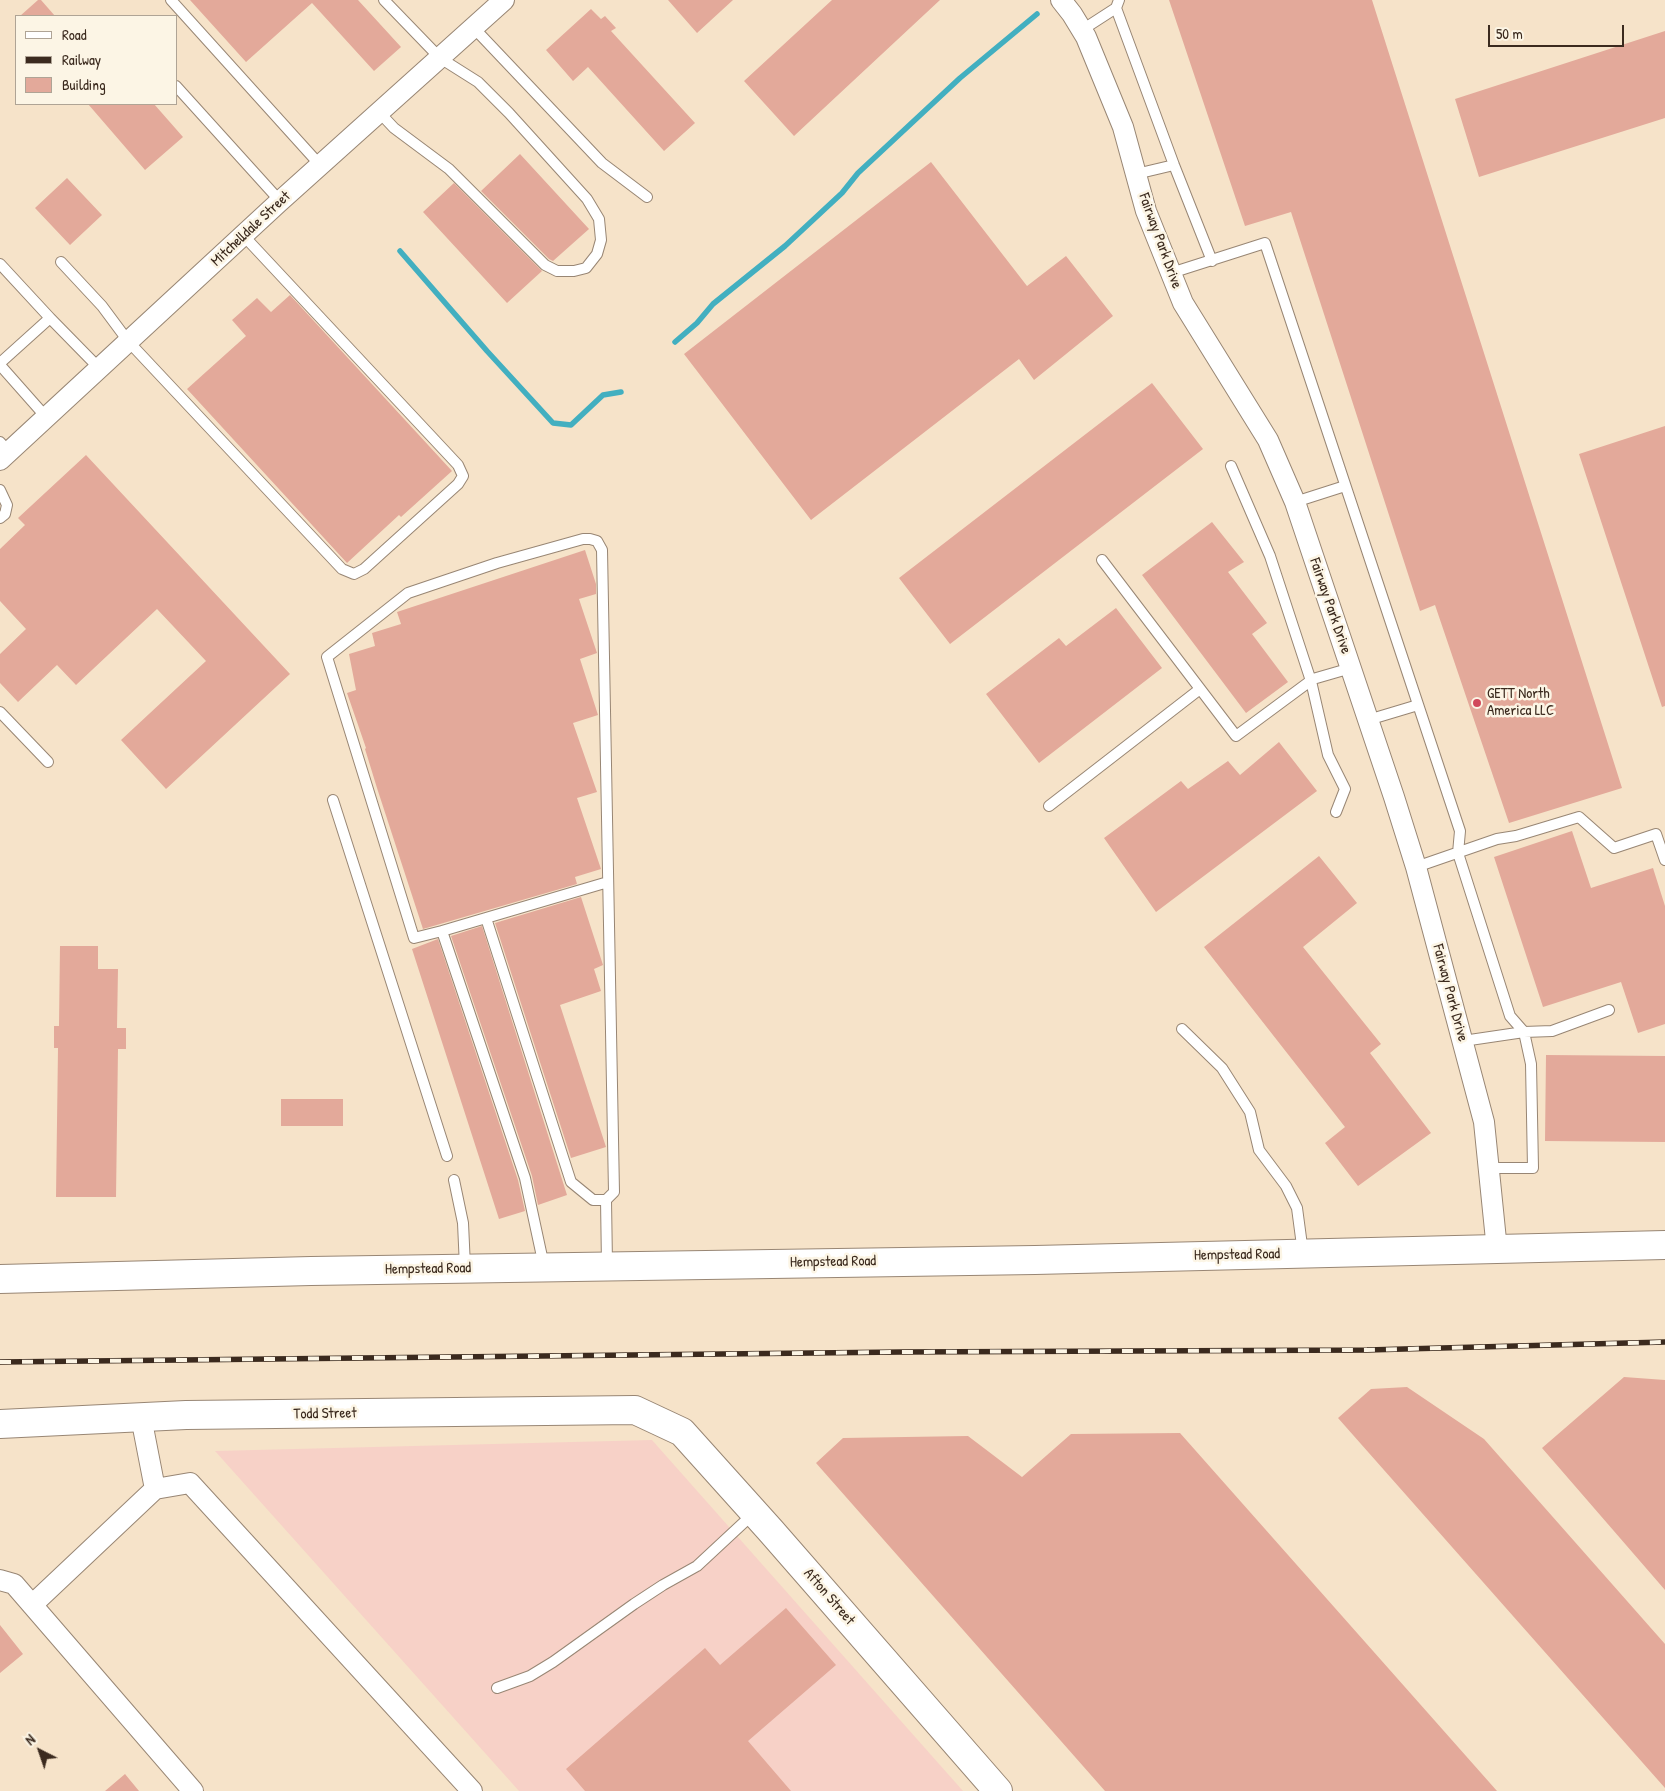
<!DOCTYPE html>
<style>
body{margin:0}
#map{position:relative;width:1665px;height:1791px;overflow:hidden;background:#f6e3c9;font-family:"Patrick Hand",sans-serif}
canvas{display:block}
.legend{position:absolute;left:15px;top:15px;width:162px;height:90px;box-sizing:border-box;background:#fcf5e5;border:1px solid #afa495;margin:0;padding:6px 9px;list-style:none;font-size:15px;color:#3b2a1e}
.legend li{display:flex;align-items:center;gap:10px;height:25px}
.legend b{width:25px;border:1px solid #afa495}
.north{position:absolute;left:15px;top:1726px;width:50px;height:50px;-webkit-text-stroke:4px #fcf5e5;paint-order:stroke;rotate:319deg;font-size:14px;font-weight:700;line-height:20px;text-align:center;color:#3b2a1e}
.north::after{content:'';display:block;margin:auto;width:18px;height:22px;background:#3b2a1e;clip-path:polygon(50% 0,100% 100%,50% 72%,0 100%)}
.scale{position:absolute;left:1488px;top:25px;width:136px;height:22px;box-sizing:border-box;border:2px solid #3b2a1e;border-top:0;padding-left:6px;font-size:15px;line-height:18px;white-space:nowrap;color:#3b2a1e;-webkit-text-stroke:4px #fcf5e5;paint-order:stroke}
</style>
<div id="map">
<canvas width="1665" height="1791"></canvas>
<ul class="legend">
<li><b style="height:6px;background:#fff"></b>Road</li>
<li><b style="height:6px;background:#3b2a1e"></b>Railway</li>
<li><b style="height:14px;background:#e3a99a"></b>Building</li>
</ul>
<div class="north">N</div>
<div class="scale">50 m</div>
</div>
<script>
const ctx = document.querySelector('canvas').getContext('2d');
ctx.lineJoin = 'round';
function paint(path, color) { ctx.fillStyle = color; ctx.fill(path, 'evenodd'); }
const poly = rows => new Path2D(rows.map(r => 'M' + r).join(''));
function trace(path, color, width, dash) { ctx.strokeStyle = color; ctx.lineWidth = width; ctx.lineCap = dash ? 'butt' : 'round'; ctx.setLineDash(dash || []); ctx.stroke(path); }
function write(font, color, halo, rows, align = 'center') {
  ctx.font = font + ' "Patrick Hand",sans-serif'; ctx.lineWidth = 5; ctx.setLineDash([]); ctx.textBaseline = 'middle'; ctx.strokeStyle = halo; ctx.fillStyle = color; for (const [text, x, y, turn = 0] of rows) {
    ctx.save(); ctx.translate(x, y); ctx.rotate((+turn || 0) * Math.PI / 180); ctx.textAlign = isNaN(turn) ? turn : align; if (halo) ctx.strokeText(text, 0, 0); ctx.fillText(text, 0, 0); ctx.restore();
  }
}
paint(poly([
 [652,1440,963,1791,519,1791,215,1451]
]), '#f7d1c7');
trace(poly([
 [400,251,487,351,553,423,571,425,603,395,621,392],
 [675,342,697,323,713,304,785,246,842,193,858,173,960,78,1037,14]
]), '#42afc0', 5.5);
paint(poly([
 [38,0,41,0,55,16,20,16],
 [190,0,358,0,401,47,374,71,312,3,246,62],
 [668,0,733,0,697,33],
 [832,0,940,0,794,136,744,81],
 [1169,0,1372,0,1622,788,1509,823,1435,605,1420,611,1291,212,1245,226],
 [591,9,601,19,605,16,616,28,611,31,695,123,664,151,588,67,573,81,546,50],
 [1665,31,1665,118,1479,177,1455,99],
 [88,104,154,104,183,137,145,170],
 [520,154,589,229,553,261,549,259,481,191],
 [931,162,1027,286,1066,256,1113,316,1034,380,1019,359,811,520,684,354],
 [67,178,102,215,70,245,35,208],
 [454,183,542,271,507,303,423,212],
 [290,295,452,471,401,517,399,515,347,563,187,389,246,336,232,320,257,298,271,312],
 [1152,383,1203,449,950,644,899,578],
 [1665,426,1665,706,1662,707,1579,454],
 [86,455,290,674,166,789,121,740,206,661,157,609,76,685,57,665,18,702,0,683,0,654,26,629,0,601,0,549,25,525,18,518],
 [1212,522,1244,562,1228,572,1267,623,1252,634,1288,682,1246,713,1142,575],
 [585,550,596,584,596,594,579,599,597,653,580,659,598,715,573,723,597,792,577,798,601,869,575,877,577,884,423,929,377,788,365,749,366,748,347,693,356,690,349,654,375,646,372,633,401,624,397,612],
 [1116,608,1162,668,1039,763,986,694,1059,638,1066,646],
 [1279,742,1317,791,1156,912,1104,838,1181,781,1188,789,1228,761,1240,775],
 [1572,831,1591,888,1653,868,1665,906,1665,1024,1638,1033,1621,982,1543,1007,1494,857],
 [1319,856,1357,903,1303,947,1381,1044,1370,1053,1431,1133,1358,1186,1325,1143,1345,1127,1204,947],
 [581,897,603,965,594,969,601,991,560,1005,606,1147,571,1158,495,923],
 [482,926,567,1195,538,1205,532,1176,451,936],
 [438,939,518,1180,525,1211,499,1219,412,949],
 [60,946,98,946,98,969,118,969,117,1028,126,1028,126,1049,118,1049,116,1197,56,1197,58,1048,54,1048,54,1026,59,1026],
 [1546,1055,1665,1056,1665,1142,1545,1141],
 [281,1099,343,1099,343,1126,281,1126],
 [1624,1377,1665,1380,1665,1590,1542,1448],
 [1407,1387,1484,1439,1665,1644,1665,1788,1338,1418,1371,1389],
 [1180,1433,1497,1791,1105,1791,816,1463,843,1438,968,1436,1022,1477,1071,1434],
 [786,1608,836,1665,748,1741,791,1791,585,1791,566,1769,705,1648,720,1665],
 [0,1625,23,1654,0,1673],
 [125,1774,139,1791,105,1791]
]), '#e3a99a');
const lane = poly([
 [171,0,320,165],
 [1116,8,1174,165,1212,261],
 [473,27,602,163,647,197],
 [1082,30,1116,8,1119,0],
 [176,86,280,201],
 [379,112,394,128,449,169,545,265,557,271,574,271,586,268,597,254,601,240,599,219,587,199,509,113,478,82,440,58,384,0],
 [1136,174,1174,165],
 [61,262,102,306,128,341,342,569,354,574,364,569,458,484,463,476,458,465,243,235],
 [0,264,50,318],
 [1171,273,1265,243,1460,831,1458,853,1510,1016,1524,1032,1552,1031,1609,1010],
 [0,363,50,318,99,368],
 [0,365,46,417],
 [0,442,9,452],
 [1231,466,1270,556,1311,681,1328,755,1345,789,1336,812],
 [0,490,7,505,5,514,0,518],
 [1295,502,1345,486],
 [1102,560,1236,736,1313,679,1351,668],
 [0,712,48,762],
 [1368,720,1418,705],
 [333,800,447,1156],
 [1049,806,1200,689],
 [1416,867,1497,839,1516,836,1579,817,1614,848,1656,834,1665,860],
 [442,931,486,918],
 [1182,1029,1222,1068,1250,1112,1259,1150,1286,1186,1297,1208,1303,1253],
 [1463,1041,1524,1032,1531,1064,1533,1168,1489,1168],
 [454,1180,463,1223,465,1267],
 [606,1200,593,1200,571,1182,486,918,608,882],
 [544,1266,525,1178,442,931,414,938,327,657,408,593,497,563,583,539,590,539,597,541,602,550,614,1192,606,1200,607,1264],
 [497,1688,530,1676,553,1662,634,1604,663,1585,697,1566,754,1513]
]);
const street = poly([
 [1061,0,1072,14,1086,37,1123,127,1146,211,1183,303,1268,440,1295,502,1394,797,1416,867,1484,1122,1497,1250],
 [0,460,278,203,504,0],
 [141,1417,155,1489],
 [0,1580,14,1584,193,1791],
 [32,1605,155,1489,190,1483,472,1791]
]);
const secondary = poly([
 [0,1279,311,1271,1035,1260,1665,1245],
 [0,1424,186,1415,635,1410,682,1432,771,1531,998,1791]
]);
trace(lane, '#988674', 12);
trace(street, '#988674', 22);
trace(secondary, '#988674', 30);
trace(lane, '#fff', 10);
trace(street, '#fff', 20);
trace(secondary, '#fff', 28);
const rail = poly([
 [0,1362,902,1352,1367,1350,1665,1342]
]);
trace(rail, '#3b2a1e', 5.5);
trace(rail, '#fcf5e5', 4, [11]);
for (const [x, y, r, color] of [
 [1477,703,5,"#d1495b"]
]) { const dot = new Path2D(); dot.arc(x, y, r, 0, 2 * Math.PI); ctx.fillStyle = color; ctx.fill(dot); trace(dot, '#fcf5e5', 2); }
write('15px', '#3b2a1e', '#fcf5e5', [
 ["Mitchelldale Street",251,229,-43],
 ["Fairway Park Drive",1160,241,70],
 ["Fairway Park Drive",1330,606,71],
 ["Fairway Park Drive",1450,993,75],
 ["Hempstead Road",1237,1255,-1],
 ["Hempstead Road",833,1262,-1],
 ["Hempstead Road",428,1269,-1],
 ["Todd Street",325,1414,-1],
 ["Afton Street",829,1597,49]
]);
write('15px', '#3b2a1e', '#fcf5e5', [
 ["GETT North",1487,694],
 ["America LLC",1487,711]
], 'left');
</script>
